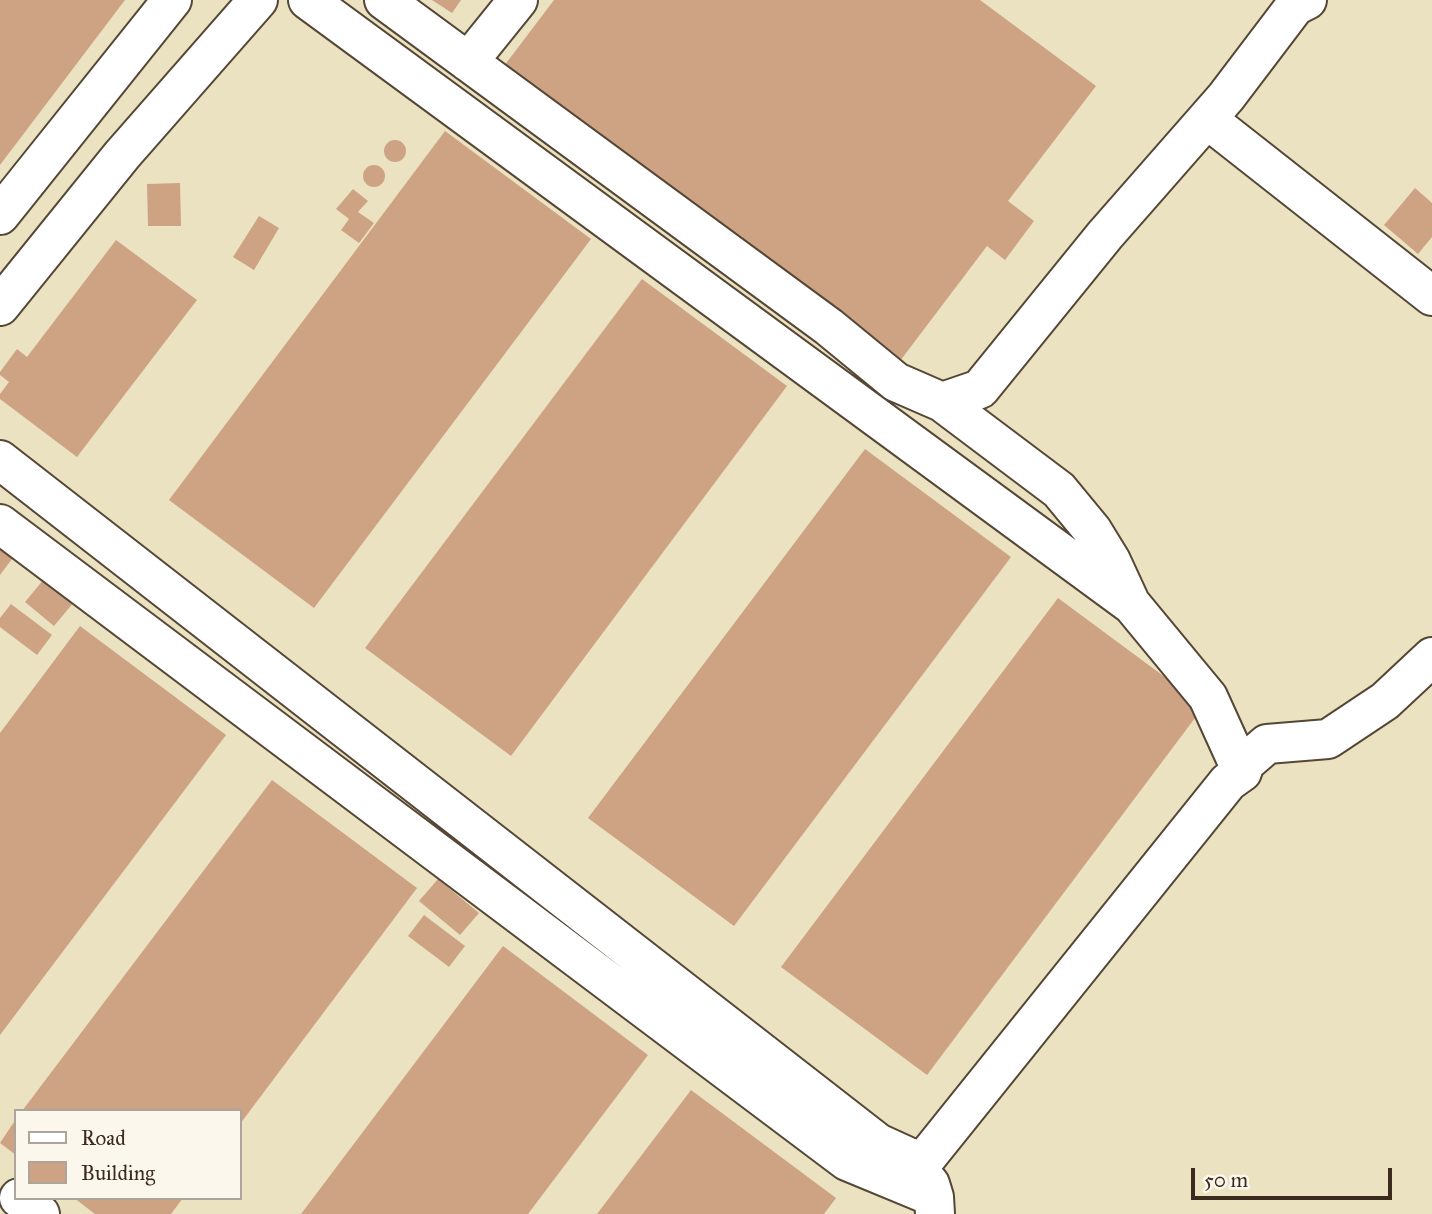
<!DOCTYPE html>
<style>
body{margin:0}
#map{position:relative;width:1432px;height:1214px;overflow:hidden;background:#eae2c0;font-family:"IM FELL Great Primer",serif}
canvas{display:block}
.legend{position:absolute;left:14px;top:1109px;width:228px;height:91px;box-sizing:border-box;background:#fbf7ec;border:2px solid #aea59a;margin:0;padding:9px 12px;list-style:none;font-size:21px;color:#3b2a1e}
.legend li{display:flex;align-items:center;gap:14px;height:35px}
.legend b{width:35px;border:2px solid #aea59a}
.scale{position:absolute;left:1191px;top:1168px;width:201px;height:32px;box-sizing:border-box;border:4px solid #3b2a1e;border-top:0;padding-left:9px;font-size:21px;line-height:24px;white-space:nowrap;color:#3b2a1e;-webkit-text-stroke:5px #fbf7ec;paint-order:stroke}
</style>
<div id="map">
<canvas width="1432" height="1214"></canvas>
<ul class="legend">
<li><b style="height:9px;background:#fff"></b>Road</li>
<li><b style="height:19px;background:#cea384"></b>Building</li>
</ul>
<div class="scale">50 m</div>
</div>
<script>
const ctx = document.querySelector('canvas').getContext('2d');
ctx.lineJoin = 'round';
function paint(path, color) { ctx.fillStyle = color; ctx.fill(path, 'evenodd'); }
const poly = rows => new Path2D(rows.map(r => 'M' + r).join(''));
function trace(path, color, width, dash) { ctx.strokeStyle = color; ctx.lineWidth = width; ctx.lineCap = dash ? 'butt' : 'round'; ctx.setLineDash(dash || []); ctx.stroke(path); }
paint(poly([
 [0,0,125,0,0,165],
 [432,0,461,0,452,13],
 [554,0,980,0,1096,86,1008,201,1034,221,1005,260,987,246,900,361,504,66],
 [445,131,591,239,314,608,169,500],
 '384 151a11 11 0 1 1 22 0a11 11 0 1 1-22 0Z',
 '363 176a11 11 0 1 1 22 0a11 11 0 1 1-22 0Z',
 [180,183,181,226,148,226,147,184],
 [1415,188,1432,203,1432,237,1418,254,1384,225],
 [353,189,368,201,358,212,374,223,359,243,341,230,349,219,336,209],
 [259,216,279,228,254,270,233,257],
 [116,240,197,300,77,457,0,399,0,394,9,382,0,375,0,372,17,349,27,357],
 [642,279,787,386,511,756,365,648],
 [865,449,1011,557,734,926,588,818],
 [0,544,15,555,0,575],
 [44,579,74,602,54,626,25,602],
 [1058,598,1204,706,927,1075,781,967],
 [11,604,52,635,37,655,0,627,0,618],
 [80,626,226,735,0,1035,0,733],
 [272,780,417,888,240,1124,240,1111,22,1111],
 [438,879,479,913,460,935,419,901],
 [424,915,465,946,449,967,408,936],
 [503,946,648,1055,528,1214,301,1214],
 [691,1090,836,1198,824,1214,597,1214],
 [16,1119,16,1155,0,1143],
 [74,1198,183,1198,171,1214,95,1214]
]), '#cea384');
const minor = poly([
 [308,0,1132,605,1208,697,1242,772,1228,782,922,1163,922,1175,930,1184,934,1197,935,1214],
 [384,0,829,327,896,382,942,402],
 [468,62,518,0],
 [1207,119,1432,296],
 [0,215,172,0],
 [0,306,122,155,258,0],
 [0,460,878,1143,922,1163],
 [0,524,847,1161,934,1197],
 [1129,600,1111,561,1092,530,1059,490,942,402,980,389,1105,235,1226,97,1295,6,1307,0],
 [1242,772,1245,763,1267,744,1328,739,1385,701,1432,657],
 [19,1198,40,1214]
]);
trace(minor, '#554636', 42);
trace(minor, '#fff', 38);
</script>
